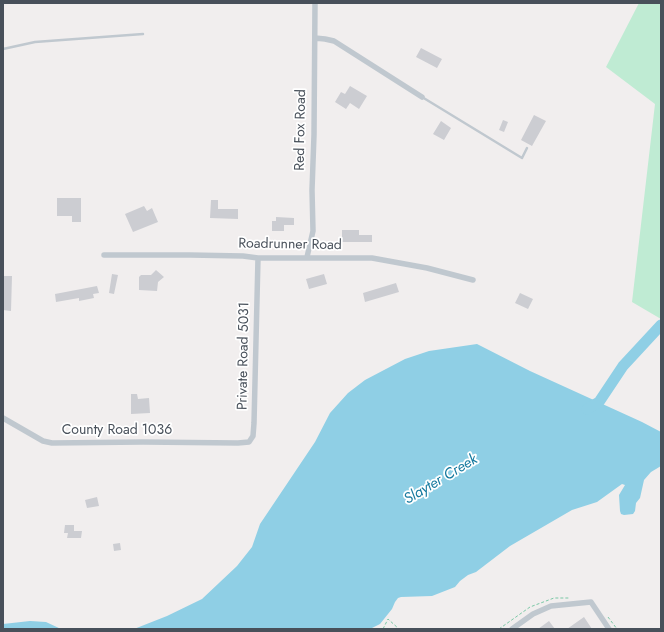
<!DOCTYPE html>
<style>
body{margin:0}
#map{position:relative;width:664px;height:632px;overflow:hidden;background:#f1eeee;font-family:Jost,sans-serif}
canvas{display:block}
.frame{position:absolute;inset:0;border:4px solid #48505a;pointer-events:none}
</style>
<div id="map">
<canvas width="664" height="632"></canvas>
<div class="frame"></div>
</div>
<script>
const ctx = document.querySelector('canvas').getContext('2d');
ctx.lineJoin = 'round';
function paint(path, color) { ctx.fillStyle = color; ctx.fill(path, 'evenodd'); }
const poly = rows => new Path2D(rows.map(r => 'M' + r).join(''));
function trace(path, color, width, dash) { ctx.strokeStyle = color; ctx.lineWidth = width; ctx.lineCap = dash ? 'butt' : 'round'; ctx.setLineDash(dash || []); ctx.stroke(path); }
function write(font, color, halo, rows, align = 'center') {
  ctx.font = font + ' Jost,sans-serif'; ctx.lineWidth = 3.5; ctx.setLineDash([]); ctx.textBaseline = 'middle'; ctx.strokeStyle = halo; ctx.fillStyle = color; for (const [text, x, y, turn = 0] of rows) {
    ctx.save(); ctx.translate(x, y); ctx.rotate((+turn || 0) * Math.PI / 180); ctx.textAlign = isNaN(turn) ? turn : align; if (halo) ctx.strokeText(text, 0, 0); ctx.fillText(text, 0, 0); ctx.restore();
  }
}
paint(poly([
 [639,3,661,3,661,319,632,302,655,104,606,67]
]), '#bfebd3');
paint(poly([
 [477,344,530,371,642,422,661,432,661,466,651,472,644,480,640,498,636,503,635,511,633,514,624,515,621,514,620,511,619,495,625,485,622,484,597,502,572,510,510,546,476,572,468,575,460,581,455,587,432,596,401,597,398,598,395,602,392,609,380,624,370,629,134,629,167,616,202,599,237,566,252,547,260,524,315,442,330,413,348,393,365,380,405,359,429,351],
 [30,621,46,622,61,629,3,629,3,624]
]), '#8fcfe5');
trace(poly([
 [587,409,599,402,623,366,661,325]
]), '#8fcfe5', 11);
paint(poly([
 [421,48,442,59,437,68,416,57],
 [350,86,367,96,359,109,350,103,346,109,335,102,341,92,345,94],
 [534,115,546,121,532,146,521,140],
 [503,120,508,122,504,132,499,130],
 [441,121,451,128,444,140,433,134],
 [57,198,81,198,81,222,72,222,72,216,57,216],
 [211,200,218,200,218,209,238,209,238,219,210,218],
 [144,206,147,211,152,208,158,222,133,232,125,214],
 [276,217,294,218,294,225,284,225,284,231,272,231,272,221,276,221],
 [342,230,359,230,359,235,372,235,372,242,342,242],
 [156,270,164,277,158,282,157,291,139,290,139,277,141,275,151,275],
 [112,274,118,275,114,294,109,293],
 [324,274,327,284,309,289,306,279],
 [3,276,12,276,11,311,3,310],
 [396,283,399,292,365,302,363,293],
 [97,286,99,293,93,294,94,298,79,301,79,298,56,302,55,294],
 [520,293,533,299,528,309,515,303],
 [131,394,137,394,138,399,149,398,150,413,131,414],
 [97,497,99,506,87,508,85,500],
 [65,525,74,525,74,531,82,531,81,538,67,538,68,533,64,533],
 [120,543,121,550,114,551,113,544],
 [584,617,592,629,567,629],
 [549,621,555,629,538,629]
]), '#cccdd2');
trace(poly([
 [608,617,617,629],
 [383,629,388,619,399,629],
 [499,629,530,607,554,598,570,598]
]), '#7ac7a5', 1, [3, 2]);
trace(poly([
 [3,49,35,42,143,34],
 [422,97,522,158,527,148]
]), '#c0c8cf', 2.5);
trace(poly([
 [315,38,325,39,334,41,422,97],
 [104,255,190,255,243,256,258,258,372,258,427,268,473,280],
 [307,257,313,231,312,190,314,135,315,3],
 [3,418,43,441,52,443,143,442,238,443,249,442,253,436,254,423,258,258],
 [512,629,533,614,551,606,591,602,609,629]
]), '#c0c8cf', 5.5);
write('14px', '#48505a', '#fff', [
 ["Red Fox Road",301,130,-89],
 ["Roadrunner Road",290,245,1],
 ["Private Road 5031",244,356,-89],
 ["County Road 1036",117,431]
]);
write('italic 15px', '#167a9f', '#fff', [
 ["Slayter Creek",441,480,-31]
]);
</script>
